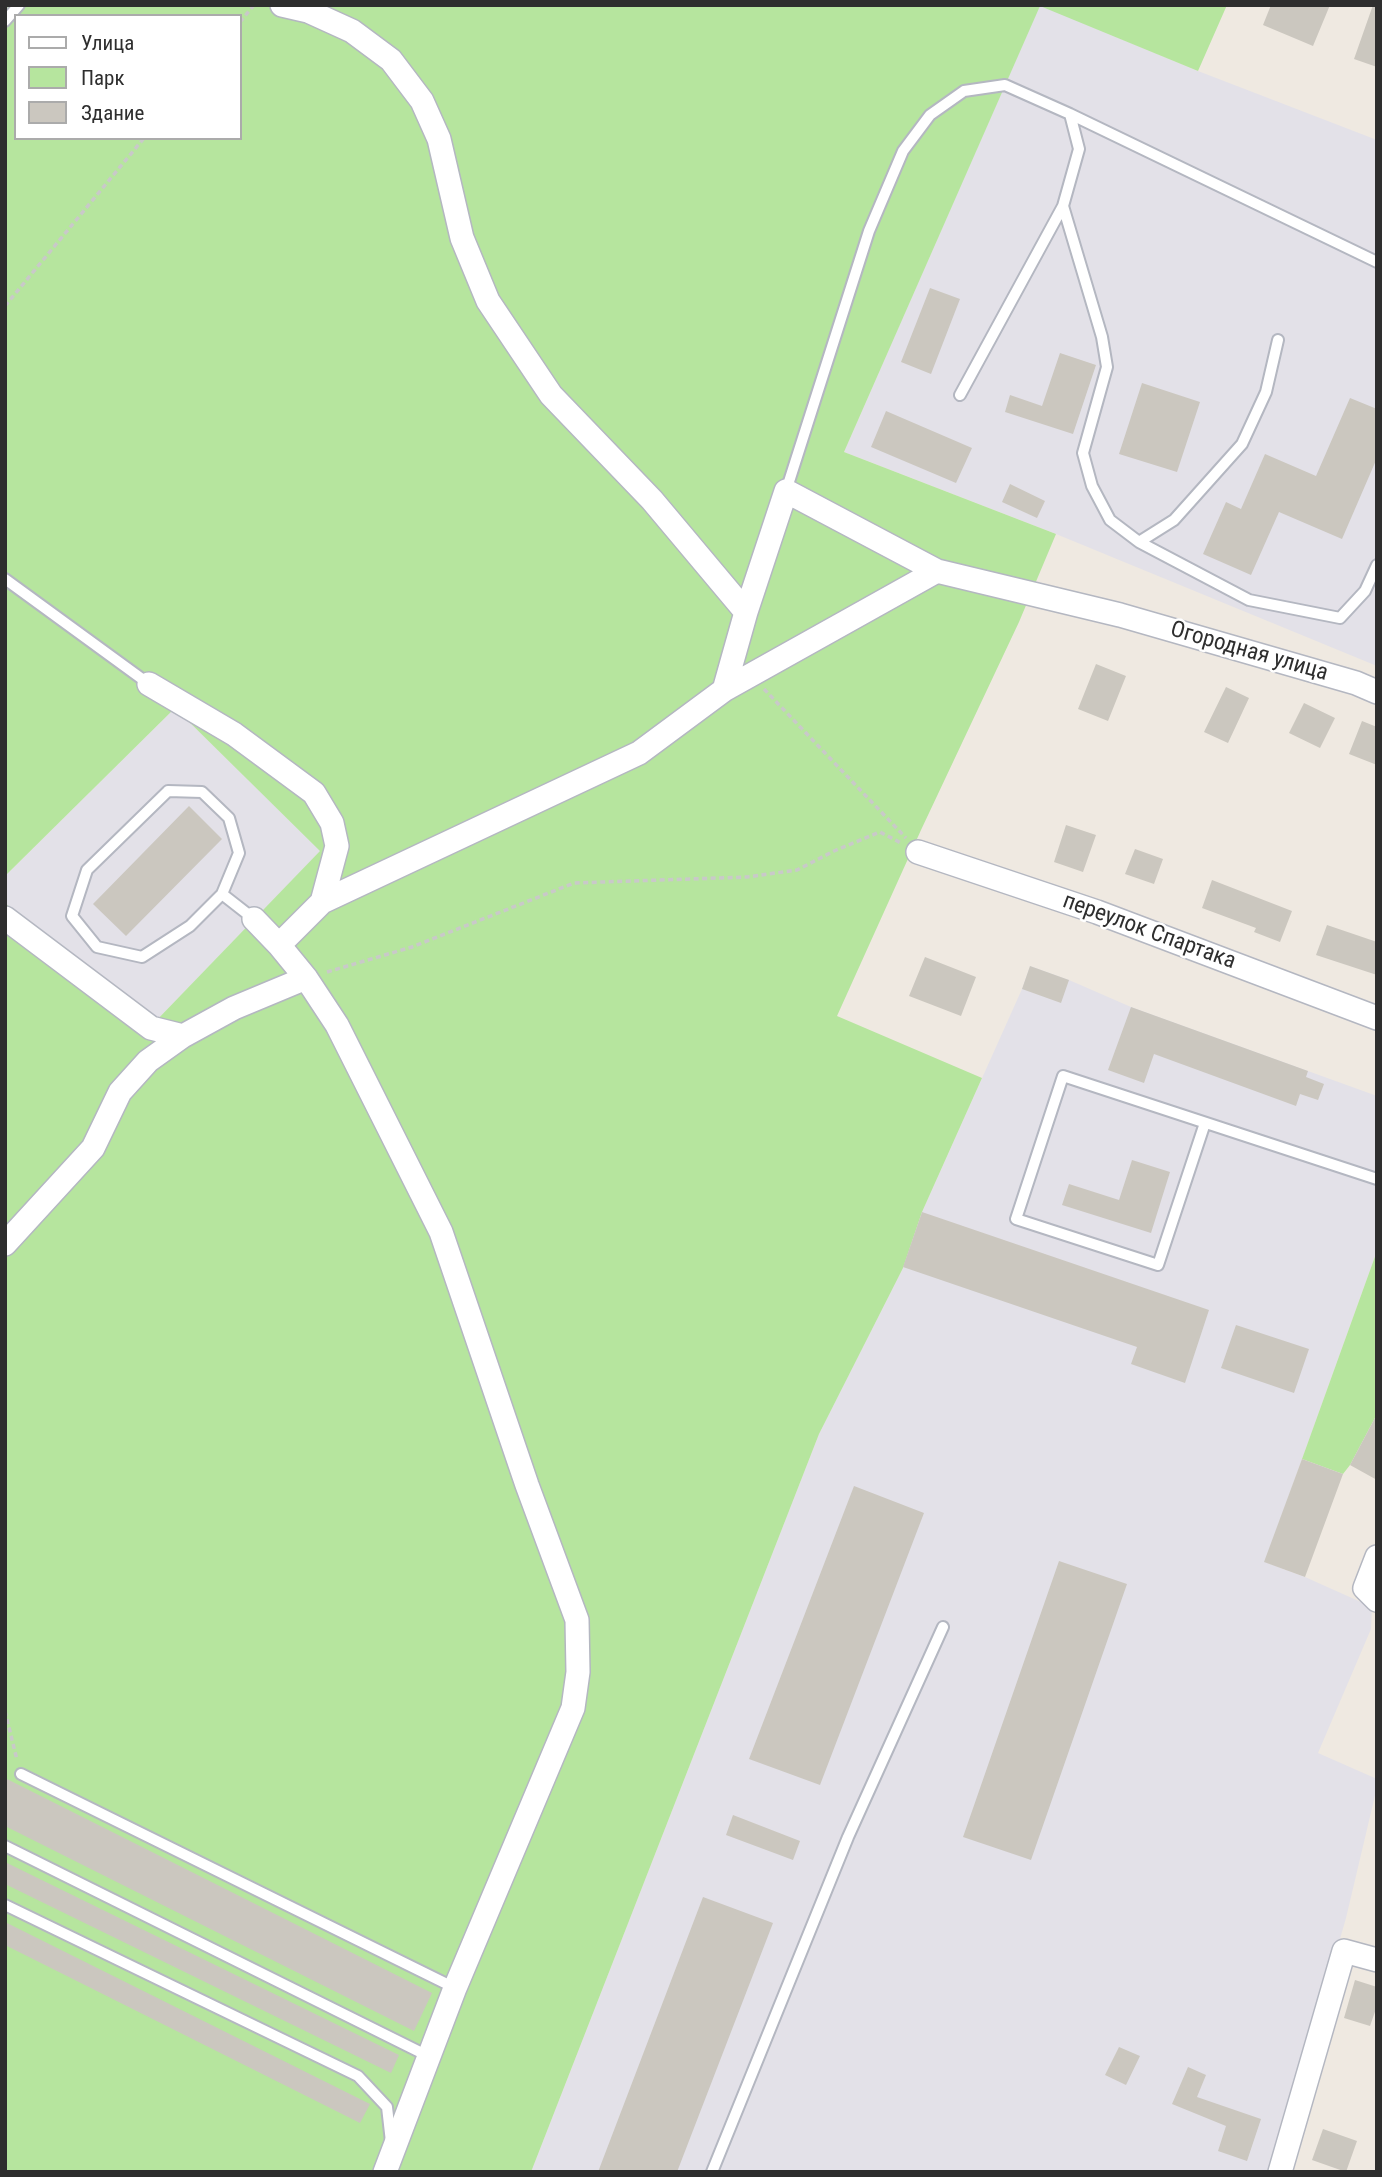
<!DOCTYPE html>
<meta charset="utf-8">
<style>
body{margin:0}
#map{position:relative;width:1382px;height:2177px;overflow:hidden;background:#efe9e1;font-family:"Roboto Condensed",sans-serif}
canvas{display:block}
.frame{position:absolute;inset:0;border:7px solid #2e2e2e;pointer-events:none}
.legend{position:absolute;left:14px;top:14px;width:228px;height:126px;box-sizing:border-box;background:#fff;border:2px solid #ababab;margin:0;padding:9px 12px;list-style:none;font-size:21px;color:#2e2e2e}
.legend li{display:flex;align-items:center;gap:14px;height:35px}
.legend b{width:35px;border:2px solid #ababab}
</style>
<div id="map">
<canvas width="1382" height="2177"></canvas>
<div class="frame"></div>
<ul class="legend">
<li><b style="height:9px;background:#fff"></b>Улица</li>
<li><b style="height:19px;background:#b6e59e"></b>Парк</li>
<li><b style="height:19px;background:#cbc7bf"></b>Здание</li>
</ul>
</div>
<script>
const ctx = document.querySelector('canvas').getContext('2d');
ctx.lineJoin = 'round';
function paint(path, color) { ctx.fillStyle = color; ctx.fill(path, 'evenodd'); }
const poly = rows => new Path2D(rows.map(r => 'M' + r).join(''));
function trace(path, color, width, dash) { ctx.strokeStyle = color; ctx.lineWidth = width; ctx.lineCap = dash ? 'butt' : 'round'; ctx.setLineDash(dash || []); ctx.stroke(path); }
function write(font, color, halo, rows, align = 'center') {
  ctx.font = font + ' "Roboto Condensed",sans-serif'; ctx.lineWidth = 5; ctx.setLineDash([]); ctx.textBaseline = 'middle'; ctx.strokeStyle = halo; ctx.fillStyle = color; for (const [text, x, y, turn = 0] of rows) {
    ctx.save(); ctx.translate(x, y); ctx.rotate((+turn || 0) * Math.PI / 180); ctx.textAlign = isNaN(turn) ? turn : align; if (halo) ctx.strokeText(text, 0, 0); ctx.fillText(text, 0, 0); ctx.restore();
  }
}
paint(poly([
 [1040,5,1198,71,1377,140,1377,666,1056,534,844,452],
 [175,708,321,851,153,1024,5,903,5,876],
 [1030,966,1069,980,1131,1007,1377,1096,1377,1251,1265,1562,1305,1577,1372,1607,1371,1629,1318,1753,1377,1779,1377,1787,1346,1918,1273,2172,531,2172,819,1434,903,1268,922,1212,1022,989]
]), '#e3e1e8');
paint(poly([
 [5,5,1227,5,1198,71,1040,6,844,452,1056,534,1019,622,921,830,837,1016,982,1078,922,1212,903,1268,819,1434,531,2172,5,2172,5,903,153,1024,320,851,175,708,5,876],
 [16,16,240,16,240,138,16,138],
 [1377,1251,1377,1414,1350,1465,1343,1474,1302,1459]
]), '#b6e59e');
paint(poly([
 [1271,5,1330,5,1313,46,1263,25],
 [1373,5,1377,5,1377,67,1354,59],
 [930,288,960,299,931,374,901,362],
 [1060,353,1096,365,1073,434,1005,412,1010,395,1042,406],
 [1142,383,1200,402,1177,472,1119,454],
 [1350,398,1377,409,1377,458,1342,539,1279,512,1251,575,1203,554,1226,502,1241,509,1265,454,1316,476],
 [886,411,972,448,956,483,871,447],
 [1010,484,1045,501,1037,518,1002,502],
 [1096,664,1126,676,1108,721,1078,709],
 [1226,687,1249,698,1228,743,1204,732],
 [1304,703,1335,718,1320,748,1289,733],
 [1362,721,1377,727,1377,765,1349,754],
 [189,806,222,839,126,936,93,904],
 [1066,825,1096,835,1083,872,1054,862],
 [1135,849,1163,859,1154,884,1125,874],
 [1212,880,1292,911,1280,942,1254,932,1256,928,1202,908],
 [1327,925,1377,942,1377,975,1316,955],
 [925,957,976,977,961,1016,909,996],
 [1030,966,1069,980,1061,1003,1022,989],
 [1131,1007,1308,1071,1306,1077,1324,1084,1318,1100,1300,1094,1296,1106,1154,1054,1144,1083,1108,1070],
 [1132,1160,1170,1172,1151,1233,1062,1205,1069,1184,1119,1200],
 [922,1212,1209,1310,1185,1383,1131,1364,1137,1347,903,1267],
 [1236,1325,1309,1349,1294,1393,1221,1368],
 [1377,1414,1377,1480,1350,1465],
 [1302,1459,1343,1474,1305,1577,1264,1562],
 [854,1486,924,1513,820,1785,749,1759],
 [1059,1561,1127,1584,1031,1860,963,1837],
 [5,1778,432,1993,414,2031,5,1826],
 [733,1815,800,1841,793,1860,726,1835],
 [5,1862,399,2055,391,2073,5,1884],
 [703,1897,773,1923,677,2172,598,2172],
 [5,1922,370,2104,360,2123,5,1945],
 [1355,1980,1377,1987,1377,2006,1370,2026,1344,2018],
 [1119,2047,1140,2056,1126,2085,1105,2075],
 [1188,2067,1206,2075,1197,2097,1261,2119,1247,2161,1218,2151,1226,2126,1172,2104],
 [1323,2129,1357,2141,1346,2172,1312,2160]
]), '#cbc7bf');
const lane = poly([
 [5,21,19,5],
 [1070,114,1377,262],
 [1063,206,1102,337,1107,367,1083,453,1092,486,1110,520,1139,542,1174,520,1242,444,1266,392,1278,340],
 [786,491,869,231,903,151,930,115,964,91,1005,85,1070,114,1079,149,1063,206,960,395],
 [1139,542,1249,600,1340,618,1365,591,1377,565],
 [5,579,149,684],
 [168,791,202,792,229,818,239,853,222,894,190,926,142,957,97,947,72,916,87,870,168,791],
 [222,894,254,919],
 [1205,1123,1158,1265,1016,1219,1063,1076,1377,1179],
 [21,1774,455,1988],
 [5,1846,428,2056],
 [5,1905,358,2076,387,2107,391,2142],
 [712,2172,848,1837,943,1627]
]);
const street = poly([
 [282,5,308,11,352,31,391,60,422,101,439,139,462,238,488,301,551,395,652,500,746,612],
 [149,684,234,734,314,793,332,823,337,846,322,902],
 [724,690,937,571],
 [918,852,1097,912,1377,1018],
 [5,918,151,1028,183,1036,234,1008,306,978],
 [254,919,279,945],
 [5,1244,93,1148,120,1092,148,1061,183,1036],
 [1377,1557,1365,1588,1377,1600],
 [385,2172,455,1988,573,1708,578,1672,577,1620,527,1485,441,1232,337,1025,306,978,279,945,322,902,639,753,724,690,746,612,786,491,937,571,1120,615,1356,683,1377,692],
 [1280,2172,1344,1951,1377,1960]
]);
trace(lane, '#b4b7c1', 14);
trace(street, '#b4b7c1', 26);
trace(poly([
 [240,22,254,5],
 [5,306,144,138],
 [764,689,906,838],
 [327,972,412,947,574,883,747,877,797,870,834,851,880,832,901,843],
 [5,1711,17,1760]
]), '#c9c9c9', 3.5, [5, 3.5]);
trace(lane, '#fff', 10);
trace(street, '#fff', 23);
write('23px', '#2e2e2e', '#fff', [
 ["Огородная улица",1249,652,16],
 ["переулок Спартака",1149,932,20]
]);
</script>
